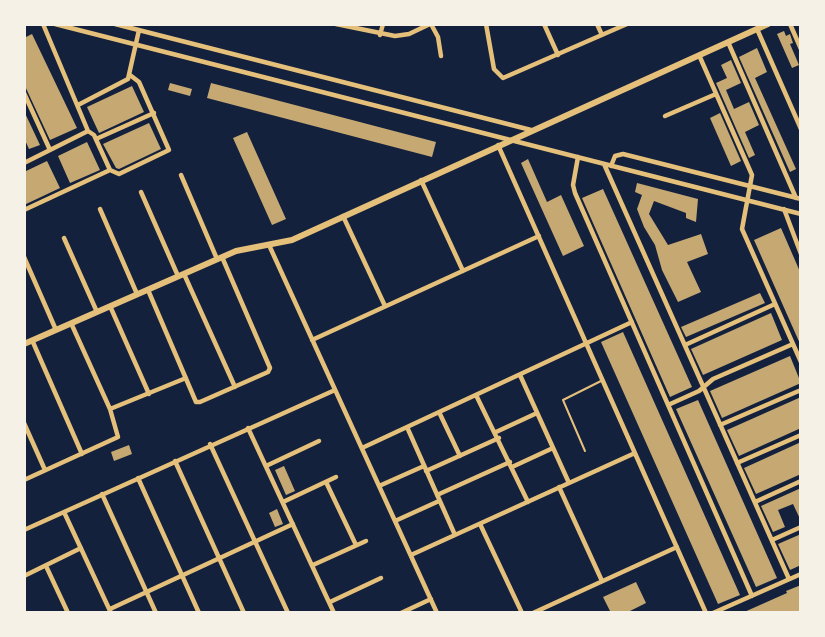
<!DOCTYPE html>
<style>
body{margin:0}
#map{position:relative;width:825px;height:637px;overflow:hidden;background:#14213d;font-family:"DejaVu Sans",sans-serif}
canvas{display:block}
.frame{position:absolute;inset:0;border:26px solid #f6f1e7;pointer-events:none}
</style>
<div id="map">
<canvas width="825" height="637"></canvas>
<div class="frame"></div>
</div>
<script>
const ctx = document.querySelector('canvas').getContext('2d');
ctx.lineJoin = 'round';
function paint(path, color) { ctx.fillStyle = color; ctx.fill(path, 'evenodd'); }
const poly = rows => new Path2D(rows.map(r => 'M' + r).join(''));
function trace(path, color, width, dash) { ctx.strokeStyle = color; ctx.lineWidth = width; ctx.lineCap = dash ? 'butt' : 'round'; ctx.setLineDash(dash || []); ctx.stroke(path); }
paint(poly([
 [784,31,786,36,790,34,793,43,790,44,799,65,792,68,777,34],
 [32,34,77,128,50,140,24,84,24,38],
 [757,48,767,72,755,78,796,169,790,172,739,57],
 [731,60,741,83,726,90,734,109,749,102,759,125,745,132,755,155,749,158,716,83,727,78,721,65],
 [170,83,192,89,190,96,168,90],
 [211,83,436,142,432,157,207,98],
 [132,86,144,112,99,133,87,107],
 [24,111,40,145,29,149,24,138],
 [720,113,741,161,731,166,710,118],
 [149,123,161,149,119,169,116,168,103,144],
 [247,132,286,219,272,225,233,138],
 [87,142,100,170,70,183,58,156],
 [528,159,547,202,561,195,584,246,563,256,521,163],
 [47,161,60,188,24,205,24,172],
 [637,183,698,199,696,222,686,218,686,213,654,201,649,214,668,245,701,234,708,254,687,262,701,292,678,302,662,270,655,245,644,227,637,209,642,195,635,192],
 [603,189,692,387,670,397,582,198],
 [781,228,801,274,801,346,754,240],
 [760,293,765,303,686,337,681,327],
 [771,313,782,340,703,375,691,349],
 [623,332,740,595,718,604,601,342],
 [790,356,801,383,722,418,710,391],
 [801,397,801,428,739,456,727,430],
 [698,400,777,578,756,587,676,409],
 [801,442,801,474,756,494,744,468],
 [129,445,132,454,114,461,111,452],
 [284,466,295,491,286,495,275,470],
 [801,488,801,521,793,504,778,510,785,527,773,532,761,506],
 [277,509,283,524,275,527,269,513],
 [801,534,801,565,790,570,778,544],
 [636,582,646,603,626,613,611,613,603,597],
 [801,585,801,613,742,613,787,593,786,591]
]), '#c6a872');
trace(poly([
 [585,451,563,400,603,380]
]), '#e5c07b', 2);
trace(poly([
 [43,24,88,131,94,135,110,170],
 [55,24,801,214],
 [115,24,531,130],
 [336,24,395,36,409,34,430,24],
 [431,24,438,37,441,56],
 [486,24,494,69,503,78,627,24],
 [544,24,558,55],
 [597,24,602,35],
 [790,24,801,49],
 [757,29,801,129],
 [380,35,383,24],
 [728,42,796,198],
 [699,55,752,175,742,229,801,362],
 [24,93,50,150],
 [78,105,128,79,139,30],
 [665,116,716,94],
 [96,139,154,113],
 [498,145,706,613],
 [578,157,573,185,575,193,752,596],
 [24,163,88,131],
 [604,164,789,579],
 [611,166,615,156,623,154,801,199],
 [110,170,119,174,169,150,139,82,130,75],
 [181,175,217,259],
 [421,180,463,271],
 [141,192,178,276],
 [100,209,137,294],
 [784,209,801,254],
 [24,210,110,170],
 [343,216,385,306],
 [64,238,97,312],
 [269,245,437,613],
 [24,257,56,330],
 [184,274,235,387],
 [148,290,196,402,200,402,268,372,270,368,222,257],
 [110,306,149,394],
 [32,340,82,454],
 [312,340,539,236],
 [685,345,775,304],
 [520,375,569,483],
 [476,395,528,502],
 [668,405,699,391,713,379,793,344],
 [110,409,186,378],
 [439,412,460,456],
 [24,423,45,470],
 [720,425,801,390],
 [407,427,455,535],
 [248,428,334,613],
 [496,432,537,413],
 [210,444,288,613],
 [362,448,632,322],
 [175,461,244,613],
 [737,463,801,435],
 [266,466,319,441],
 [512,467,553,448],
 [426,471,499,438],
 [138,478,199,613],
 [24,480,118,437,110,409,71,323],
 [326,482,356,545],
 [379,486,424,466],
 [559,487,602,581],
 [102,494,156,613],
 [437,495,510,462],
 [283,502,336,477],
 [755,502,801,481],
 [64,512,111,613],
 [395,521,439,501],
 [480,524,522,613],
 [24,530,335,390],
 [772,540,801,527],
 [411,555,635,453],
 [313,565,366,541],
 [46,566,68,613],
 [24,576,81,548],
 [330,602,381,578],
 [110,609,293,524],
 [401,613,431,599],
 [533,613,677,547],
 [713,613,801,574]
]), '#e5c07b', 4.5);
trace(poly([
 [24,344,236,251,292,240,768,24]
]), '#e5c07b', 6);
</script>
